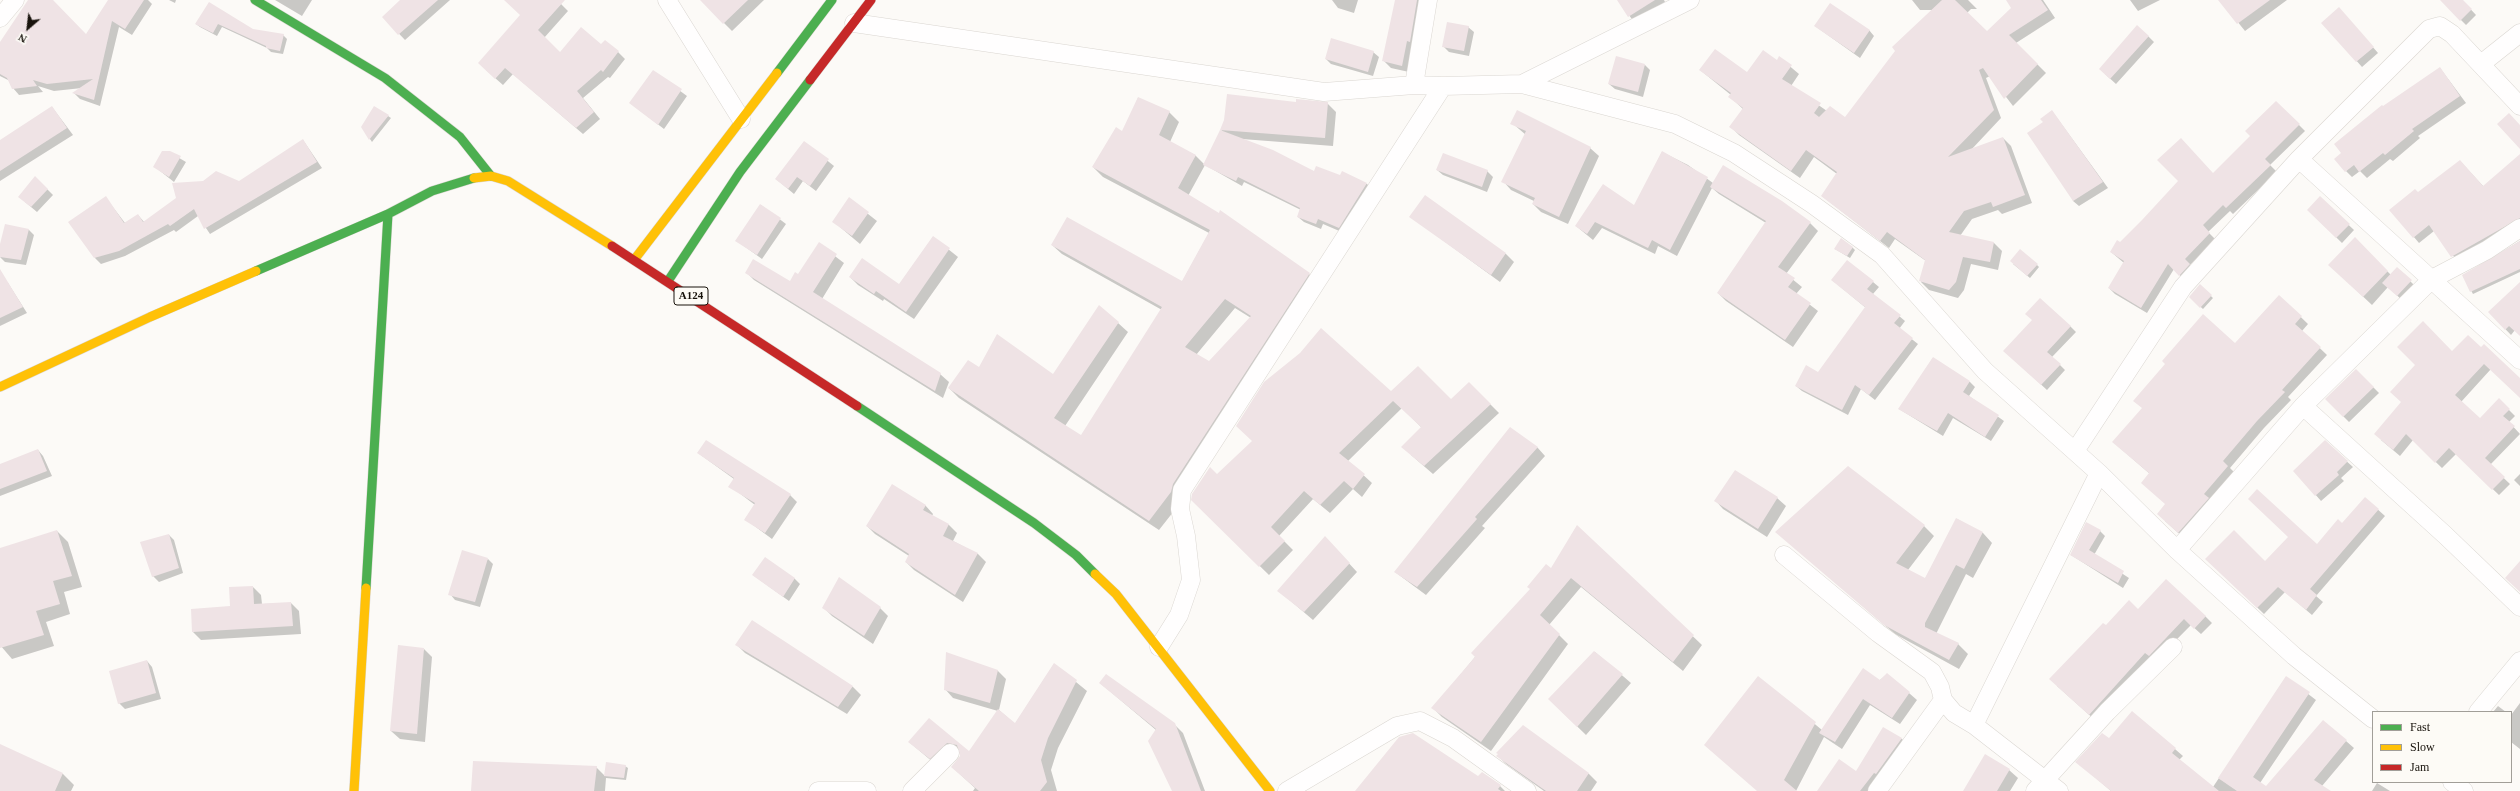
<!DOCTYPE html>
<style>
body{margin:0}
#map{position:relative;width:2520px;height:791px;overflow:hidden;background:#fcfaf7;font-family:Georgia,serif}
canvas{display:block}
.legend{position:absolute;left:2372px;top:711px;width:140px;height:72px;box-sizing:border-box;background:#fdfbf6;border:1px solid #a19e98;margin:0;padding:5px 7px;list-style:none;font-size:12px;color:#18130c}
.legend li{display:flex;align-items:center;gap:8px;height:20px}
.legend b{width:20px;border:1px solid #a19e98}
.north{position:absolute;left:8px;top:8px;width:40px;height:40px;-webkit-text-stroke:3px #fdfbf6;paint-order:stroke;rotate:208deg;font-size:11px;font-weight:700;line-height:16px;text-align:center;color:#18130c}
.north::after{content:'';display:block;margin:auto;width:14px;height:18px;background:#18130c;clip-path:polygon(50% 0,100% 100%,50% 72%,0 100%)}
</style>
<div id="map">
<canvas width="2520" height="791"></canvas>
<ul class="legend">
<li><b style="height:5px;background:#4caf50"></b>Fast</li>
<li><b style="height:5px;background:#ffc107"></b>Slow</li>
<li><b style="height:5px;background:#c62828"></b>Jam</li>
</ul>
<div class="north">N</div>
</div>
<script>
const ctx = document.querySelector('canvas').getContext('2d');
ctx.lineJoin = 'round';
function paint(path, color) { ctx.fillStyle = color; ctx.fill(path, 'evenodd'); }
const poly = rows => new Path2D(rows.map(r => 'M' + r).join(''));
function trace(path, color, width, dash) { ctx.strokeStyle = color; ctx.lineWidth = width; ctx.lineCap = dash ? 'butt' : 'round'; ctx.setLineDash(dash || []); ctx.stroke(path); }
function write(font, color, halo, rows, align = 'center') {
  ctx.font = font + ' Georgia,serif'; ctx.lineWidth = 3; ctx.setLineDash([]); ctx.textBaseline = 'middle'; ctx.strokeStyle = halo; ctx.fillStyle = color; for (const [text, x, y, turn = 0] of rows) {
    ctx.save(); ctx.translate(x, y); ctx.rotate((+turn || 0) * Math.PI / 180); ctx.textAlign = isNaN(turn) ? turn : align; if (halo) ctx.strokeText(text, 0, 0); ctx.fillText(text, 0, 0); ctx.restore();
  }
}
paint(poly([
 [31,0,51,0,86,35,109,0,148,0,152,4,132,35,119,27,100,106,80,99,74,93,82,88,54,91,38,86,43,92,19,95,13,88,10,81,0,76,0,44],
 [169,0,176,0,175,3],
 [275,0,312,0,302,16],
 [403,0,450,0,405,40,383,17],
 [505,0,556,0,561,4,568,11,544,38,560,53,602,46,618,52,625,59,610,78,608,77,583,98,600,119,583,134,513,74,503,85,486,70,521,15],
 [701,0,764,0,732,31],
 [1332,0,1358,0,1354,13,1338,8],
 [1396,0,1427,0,1409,72,1391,68,1384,61],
 [1618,0,1664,0,1665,2,1634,22],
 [1912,0,1968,0,1977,9,1971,9,1967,13,1987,33,2012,8,2007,0,2043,0,2055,18,2016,43,2046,73,2013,106,1990,76,1986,78,2001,118,1971,150,2003,138,2011,146,2032,203,2002,214,1998,210,1972,219,1960,236,1994,243,2002,251,1998,270,1971,264,1964,290,1958,298,1929,290,1921,282,1926,261,1895,239,1889,248,1822,196,1837,174,1814,157,1800,178,1739,135,1731,127,1743,109,1730,97,1731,95,1700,70,1747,73,1777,61,1780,58,1799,74,1791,86,1827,111,1845,119,1933,10,1920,10],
 [2130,0,2160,0,2138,11],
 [2220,0,2287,0,2245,31],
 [2448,0,2462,0,2476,15,2466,25,2444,3],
 [209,3,253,30,283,35,287,39,283,54,271,52,267,48,222,27,217,36,200,27,196,24],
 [2344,14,2378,53,2362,67,2323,23],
 [1815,26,1869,30,1874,36,1860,58],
 [1468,27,1474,32,1469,56,1449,52,1443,46],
 [2148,36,2154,42,2116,84,2105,74],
 [1373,52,1379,57,1373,76,1331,64,1326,59],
 [1645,65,1650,70,1643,97,1615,89,1609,84],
 [2440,68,2466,103,2418,136,2420,138,2393,161,2390,159,2367,178,2360,171,2352,177,2346,171,2383,107],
 [653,71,687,96,664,129,630,103],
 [1138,98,1169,112,1179,122,1170,142,1195,155,1204,164,1224,133,1221,130,1297,103,1327,103,1336,112,1333,146,1242,139,1315,172,1367,184,1372,189,1344,233,1323,224,1321,229,1304,222,1298,217,1301,210,1244,182,1242,186,1205,165,1188,196,1309,274,1319,284,1181,502,1159,530,959,398,949,388,980,369,1053,375,1118,323,1128,332,1065,426,1081,437,1162,310,1062,254,1052,245,1182,282,1209,233,1103,177,1093,167,1123,133],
 [1235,308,1251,318,1209,363,1196,355],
 [2276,102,2305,131,2270,165,2277,172,2233,214,2230,211,2208,232,2216,240,2190,265,2195,271,2185,281,2174,269,2147,313,2115,294,2109,288,2124,263,2111,252,2213,174,2251,136],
 [52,107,73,135,0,181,0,142],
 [2052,111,2108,188,2079,206,2073,201,2044,122],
 [388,116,391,118,372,142,362,127],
 [1512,123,1590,148,1599,156,1568,224,1541,212,1533,204,1534,201,1511,190,1503,181,1526,135],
 [303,140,322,168,210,234,198,216,176,232,174,230,125,256,101,264,95,258,106,198,125,223,138,215,145,223,239,183],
 [804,142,834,166,816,191,803,181,794,194,776,179],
 [169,152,186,162,174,182,155,167],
 [1662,152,1688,165,1713,183,1810,223,1818,231,1786,274,1802,287,1796,294,1818,311,1793,347,1726,301,1718,293,1766,223,1719,194,1712,188,1677,256,1658,246,1655,254,1602,228,1593,240,1576,226,1635,206],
 [2520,156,2520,222,2458,262,2434,231,2419,243,2391,210,2418,193,2460,161,2484,187],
 [1437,170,1487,171,1493,177,1487,192,1443,175],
 [35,177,53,195,37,212,25,202],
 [1425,197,1506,254,1514,262,1500,282,1411,217],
 [2320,198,2354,230,2342,243,2308,210],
 [849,199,877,221,860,244,834,222],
 [761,205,786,224,762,259,737,241],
 [6,225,29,230,34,235,26,265,5,262,0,257],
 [933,237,958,257,914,319,884,299,883,301,858,285,850,277,899,285],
 [2355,239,2391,275,2397,268,2416,287,2403,301,2388,287,2372,305,2338,273],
 [2520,241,2520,272,2473,294,2463,276],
 [819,244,844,263,822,299,940,374,949,382,943,398,754,280,746,272,790,282,798,275],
 [1852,247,1855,250,1850,258,1835,249],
 [2013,264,2037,265,2039,267,2030,278],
 [1832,280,1873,282,1879,287,1873,294,1905,321,1899,329,1918,344,1875,400,1861,389,1848,415,1802,391,1796,386,1819,373,1866,308],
 [8,283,27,313,0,326,0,286],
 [2520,284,2520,335,2515,330,2511,335,2489,312],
 [2200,286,2213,298,2203,309,2190,297],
 [2279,296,2308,324,2302,331,2327,355,2288,397,2291,400,2264,428,2230,468,2235,473,2185,539,2165,521,2166,505,2150,474,2120,448,2235,344],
 [2070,326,2076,332,2052,357,2065,370,2047,390,2010,356],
 [2481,348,2520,380,2520,397,2491,369,2461,402,2480,420,2499,400,2515,416,2509,422,2520,434,2490,465,2510,484,2499,495,2456,454,2442,468,2413,440,2400,456,2381,440,2453,353],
 [1933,358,1970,382,1975,387,1969,396,2004,421,1991,441,1953,418,1943,436,1899,409],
 [2356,370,2379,393,2349,422,2326,399],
 [1469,383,1499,413,1433,474,1411,455,1422,428,1402,408,1348,461,1372,483,1362,497,1353,489,1330,513,1313,499,1279,536,1293,550,1269,575,1192,500,1217,476,1391,392,1451,400],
 [2325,442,2353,467,2341,478,2344,481,2321,501,2295,471],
 [1537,447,1545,456,1482,526,1485,528,1426,595,1395,572],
 [38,450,43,456,52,476,0,496,0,465],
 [698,453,790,495,797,502,772,539,745,519,755,505,730,486,734,479],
 [2520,474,2520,486,2514,480],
 [1777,498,1786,506,1767,537,1723,509,1715,500],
 [2365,498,2385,516,2316,596,2323,602,2312,615,2285,592,2264,614,2213,565,2265,562,2317,545,2342,524],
 [925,505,933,514,932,516,949,525,957,533,953,541,978,554,986,562,963,602,914,570,906,562,909,556,875,534,867,526],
 [1957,519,1983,533,1992,543,1973,578,1966,574,1936,634,1958,644,1968,654,1959,669,1895,634,1777,532,1924,526,1934,536,1908,570,1925,579],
 [1577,526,1702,645,1683,671,1581,587,1549,625,1568,644,1491,751,1442,717,1433,708,1531,589,1551,570],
 [57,531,68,542,82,587,64,592,70,614,46,622,54,646,12,659,0,645,0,549],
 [2100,531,2105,536,2094,555,2129,578,2123,588,2071,555],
 [169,535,174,540,183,573,159,582,153,576],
 [1333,546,1357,572,1313,620,1279,591],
 [488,559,493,564,480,607,455,600,450,594],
 [753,575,794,578,800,584,789,601],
 [253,587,261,595,262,604,291,603,299,611,301,634,201,640,193,632,231,607],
 [824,608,880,608,888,616,873,644,832,616],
 [2138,610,2205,616,2212,623,2201,634,2191,625,2096,721,2057,686,2106,627],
 [752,621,853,687,861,695,847,714,745,653,737,645],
 [424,649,432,657,425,742,400,739,391,731],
 [1595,652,1631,683,1586,735,1549,699],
 [147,661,152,667,161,699,125,709,119,703],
 [1054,664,1087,691,1058,748,1051,770,1057,791,973,791,975,788,952,767,961,756,960,753,957,753,940,768,909,742,929,719,969,753,998,711,953,698,945,689,997,670,1006,679,999,710,1015,724],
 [1887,674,1917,700,1900,724,1870,705,1842,749,1824,737,1796,791,1757,791,1759,678,1822,730],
 [2286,677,2316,700,2260,783,2266,788,2323,721,2354,748,2322,786,2329,791,2111,791,2077,762,2109,740,2132,712,2183,756,2179,760,2213,787],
 [1100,683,1174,724,1183,733,1205,791,1173,791,1156,730],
 [2520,703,2520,749,2511,742,2511,715],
 [2498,706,2506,712,2493,712],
 [1523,726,1589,774,1597,782,1591,791,1544,791,1506,764,1498,756],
 [1883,729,1902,739,1912,749,1880,791,1818,791,1856,773],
 [0,745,63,774,74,785,71,791,0,791],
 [625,766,628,768,626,780,606,778,605,791,472,791,596,767,605,776],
 [2009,770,2018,778,2010,791,1964,791],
 [1479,777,1500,786,1505,791,1356,791],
 [2377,783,2390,791,2372,791]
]), '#0003');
paint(poly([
 [28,0,53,0,86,34,108,0,144,0,125,29,112,21,94,100,72,93,93,79,47,84,33,80,37,86,12,89,7,78,0,74,0,42],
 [400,0,438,0,398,35,382,17],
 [504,0,565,0,538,30,560,52,581,27,601,44,605,40,619,51,603,72,601,70,577,91,594,112,576,128,505,68,495,79,478,63,520,15],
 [700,0,748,0,723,24],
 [1395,0,1417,0,1410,42,1407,41,1402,66,1382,61],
 [1617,0,1655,0,1628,17],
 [1942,0,1955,0,1987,31,2011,8,2006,0,2041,0,2048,10,2009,35,2038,64,2004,99,1983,68,1979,70,1994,110,1948,157,2003,137,2025,195,1993,207,1991,202,1964,211,1949,232,1994,242,1990,262,1963,257,1956,282,1949,290,1919,281,1925,260,1887,232,1880,241,1821,196,1837,172,1806,150,1791,171,1729,127,1743,108,1728,97,1731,93,1699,70,1715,49,1747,72,1763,50,1777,60,1779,56,1792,65,1782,79,1821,103,1814,113,1819,117,1830,106,1845,117,1895,51,1892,47],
 [2218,0,2270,0,2237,24],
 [2440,0,2463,0,2472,9,2460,21],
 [209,2,253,29,284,34,280,51,266,48,266,46,218,24,213,33,195,24],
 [1830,3,1870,30,1854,53,1814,26],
 [2339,7,2374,47,2356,62,2321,23],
 [1447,22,1469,26,1464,51,1442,47],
 [2137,25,2149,36,2110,79,2099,69],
 [1331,38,1374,51,1368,72,1325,59],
 [1616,56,1645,64,1638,92,1608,84],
 [2440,67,2460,96,2412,129,2414,131,2385,155,2383,153,2359,172,2354,165,2345,172,2334,159,2341,153,2334,144,2382,105,2383,106],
 [653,70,682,89,658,125,629,103],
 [1227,94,1296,102,1296,99,1328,102,1325,138,1220,130,1224,120],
 [1138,97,1170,111,1159,135,1196,155,1178,188,1219,213,1220,210,1310,273,1173,484,1171,492,1149,521,948,388,968,360,979,367,997,334,1053,374,1099,305,1119,322,1054,418,1081,435,1162,307,1051,245,1067,217,1182,281,1210,230,1092,167,1116,127,1122,131],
 [1225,299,1251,316,1209,361,1185,347],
 [2276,101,2300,124,2265,159,2271,165,2226,208,2223,205,2203,225,2210,233,2185,259,2190,264,2179,276,2168,264,2141,308,2108,288,2124,261,2110,252,2117,240,2120,242,2142,220,2178,181,2157,160,2181,138,2213,173,2250,136,2245,131],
 [52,106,67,128,0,171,0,140],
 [374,106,389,115,369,140,361,127],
 [1517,110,1591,147,1559,217,1532,204,1535,198,1501,182,1526,131,1510,124],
 [2052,110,2103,182,2073,201,2027,133,2043,122,2040,119],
 [2509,113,2520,125,2520,149,2497,124],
 [1220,130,1273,150,1314,171,1316,166,1340,175,1342,171,1367,183,1339,228,1318,219,1316,224,1297,217,1300,208,1238,177,1236,181,1203,165],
 [303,139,317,162,204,229,194,209,170,226,168,224,119,251,94,258,68,222,106,196,124,223,138,214,143,222,176,198,172,183,203,181,216,171,239,181],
 [804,141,829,159,810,186,797,177,788,189,775,179],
 [162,151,170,151,181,156,169,177,153,167],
 [1662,151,1708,177,1670,250,1652,240,1648,248,1595,222,1587,234,1575,226,1603,184,1634,205],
 [1443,153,1488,170,1482,187,1436,170],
 [2520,154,2520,218,2451,257,2429,225,2413,238,2389,210,2415,189,2418,192,2460,160,2483,186],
 [1723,165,1782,201,1811,222,1778,267,1795,278,1788,287,1811,303,1785,340,1717,293,1766,221,1710,187],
 [35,176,48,189,31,207,18,197],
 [1425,195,1506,253,1491,275,1409,217],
 [2320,196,2350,224,2336,238,2307,210],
 [849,197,869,212,852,236,832,222],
 [760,204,781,218,757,255,735,241],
 [5,224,29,229,21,260,0,257,0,244],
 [933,236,950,248,906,312,876,291,874,294,849,277,862,258,899,284],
 [2355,237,2388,271,2363,297,2328,265],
 [1841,238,1853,247,1847,256,1834,249],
 [2520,241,2520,269,2470,292,2462,275],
 [819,242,837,254,813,292,941,373,935,391,745,273,753,259,790,281,795,272,798,274],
 [2020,249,2038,264,2027,276,2010,261],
 [1847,260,1874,281,1867,289,1901,315,1894,323,1913,338,1869,395,1855,385,1842,410,1795,386,1806,365,1818,372,1865,307,1831,280],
 [2397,267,2412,280,2397,296,2382,283],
 [0,269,23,307,0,318],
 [2520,282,2520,336,2509,326,2505,330,2488,312],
 [2200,284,2212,295,2200,308,2189,297],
 [2279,295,2302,316,2295,324,2321,347,2282,390,2285,392,2257,421,2223,461,2228,466,2204,494,2209,498,2178,533,2157,514,2165,504,2141,483,2149,473,2112,442,2142,408,2133,401,2165,364,2162,361,2203,314,2235,343],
 [2040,298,2071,326,2047,352,2061,364,2041,385,2003,351,2032,320,2025,314],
 [2423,321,2452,351,2468,335,2481,347,2484,344,2520,378,2520,398,2484,364,2455,395,2480,418,2499,398,2510,409,2503,416,2515,426,2485,458,2505,477,2492,490,2449,448,2435,463,2406,434,2393,450,2374,434,2401,402,2390,392,2415,365,2397,347],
 [1321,328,1391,391,1418,366,1451,399,1469,382,1491,404,1424,466,1401,447,1421,427,1393,401,1339,453,1365,474,1353,489,1344,481,1320,505,1304,491,1271,527,1285,541,1259,567,1191,500,1192,494,1210,467,1217,474,1252,441,1236,426,1264,382,1300,353],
 [1933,357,1970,381,1963,392,1999,415,1985,437,1948,413,1937,431,1898,409],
 [2356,369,2374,387,2343,417,2325,399],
 [1510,427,1538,447,1475,517,1477,519,1417,587,1394,572],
 [706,440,791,494,765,533,744,520,755,503,728,487,734,478,697,453],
 [2325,440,2348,461,2337,472,2339,475,2315,496,2293,471],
 [38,449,47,471,0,489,0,464],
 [1848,466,1925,525,1896,563,1925,578,1956,518,1983,532,1964,569,1956,565,1925,623,1925,627,1959,643,1949,660,1884,625,1775,532],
 [1735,470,1778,497,1758,529,1714,501],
 [892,484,926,505,923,510,949,524,943,536,978,553,955,595,905,562,909,554,866,526],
 [2257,489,2317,544,2338,519,2342,523,2365,497,2379,509,2310,589,2317,595,2306,610,2278,587,2257,608,2205,559,2234,530,2265,561,2288,537,2248,499],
 [2086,522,2101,530,2089,550,2124,571,2118,583,2070,555],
 [1577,525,1694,635,1673,662,1571,578,1540,615,1560,634,1481,742,1431,708,1475,657,1471,653,1530,589,1527,587,1546,564,1551,568],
 [57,530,72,576,53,581,60,604,36,611,44,635,0,648,0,548],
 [169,534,179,568,152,577,140,542],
 [1325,536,1350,563,1304,612,1277,591],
 [462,550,488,558,475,602,448,595],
 [765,557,795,578,783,597,752,575],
 [2520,561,2520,592,2505,578],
 [839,577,881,607,864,636,822,608],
 [2166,579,2206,616,2194,629,2184,619,2149,656,2145,653,2089,715,2049,679,2103,623,2106,625,2129,600,2138,609],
 [253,586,254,604,291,602,293,626,192,632,191,609,230,606,229,587],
 [752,620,853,686,838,707,735,645],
 [398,645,424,648,417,734,390,731],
 [1594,651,1623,674,1577,727,1548,699],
 [946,652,998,670,990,703,944,690],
 [147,660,156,693,118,704,109,671],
 [1054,663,1077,680,1048,738,1041,760,1047,782,1040,791,979,791,951,767,960,756,957,745,947,743,930,759,908,742,929,718,969,751,998,709,1015,723],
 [1863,668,1880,680,1887,673,1910,692,1892,718,1863,699,1835,742,1819,733],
 [1106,674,1175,723,1201,791,1172,791,1148,741,1156,729,1099,683],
 [1758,676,1816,722,1784,780,1797,791,1757,791,1704,745],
 [2286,676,2310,692,2253,777,2266,786,2323,720,2347,740,2314,780,2331,791,2237,791,2218,778],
 [2132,711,2176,748,2172,753,2219,791,2111,791,2075,762,2102,733,2109,738],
 [1523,725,1589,773,1577,791,1546,791,1496,756,1498,754,1496,753],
 [1883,727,1902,738,1876,774,1874,773,1860,791,1817,791,1839,759,1856,771],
 [1413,733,1478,776,1482,772,1501,785,1498,789,1501,791,1355,791,1399,737],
 [0,744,63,773,55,791,0,791],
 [1985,754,2010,769,1997,791,1963,791],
 [473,761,597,766,594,791,471,791],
 [606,762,626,765,624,778,604,776]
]), '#efe3e5');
const street = poly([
 [667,0,741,119],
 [0,18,15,0],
 [854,23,1324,92,1414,85,1443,86,1522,84,1675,124,1734,153,1812,204,1882,255,1985,371,2099,473,2177,550,2294,656,2373,719],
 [2481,64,2520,33],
 [1522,84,1690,0],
 [1414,85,1428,0],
 [2299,159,2520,360],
 [2303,406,2445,535,2520,607],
 [2075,451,2183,287,2299,159,2429,29,2440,26,2452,34,2520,106],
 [2177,550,2303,406,2432,279,2487,250,2520,228],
 [1784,555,1878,633,1932,672,1940,687,1943,700,1954,713,1974,725,2059,791],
 [1159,647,1179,615,1191,580,1186,536,1180,509,1182,490,1443,86],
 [2478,712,2520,661],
 [1974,725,2099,473],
 [2452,782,2464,791],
 [818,791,867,791],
 [912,791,950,753],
 [1287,791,1397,726,1420,721,1453,738,1527,791],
 [1877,791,1943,700],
 [2035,791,2107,712,2173,647]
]);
const fast = poly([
 [255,0,385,78,460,137,491,176],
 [777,73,832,0],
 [256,271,388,214,432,191,474,178],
 [668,281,740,172,810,80],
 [857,406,1034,523,1076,555,1095,574],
 [366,588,388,214]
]);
const slow = poly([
 [474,178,491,176,508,181,612,246],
 [634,260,777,73],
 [0,387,150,317,256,271],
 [1095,574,1116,594,1270,791],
 [354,791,366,588]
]);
const jam = poly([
 [810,80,871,0],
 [612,246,857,406]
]);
trace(street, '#dad6d1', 19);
trace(fast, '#dad6d1', 10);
trace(slow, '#dad6d1', 10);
trace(jam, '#dad6d1', 10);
trace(street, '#fffefe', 18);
trace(fast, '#4caf50', 9);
trace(slow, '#ffc107', 9);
trace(jam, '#c62828', 9);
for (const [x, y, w] of [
 [691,296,34]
]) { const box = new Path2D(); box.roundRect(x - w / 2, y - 9, w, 18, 3); ctx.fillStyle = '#fdfbf6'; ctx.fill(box); trace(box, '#18130c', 1); }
write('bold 11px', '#18130c', null, [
 ["A124",691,296]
]);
</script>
